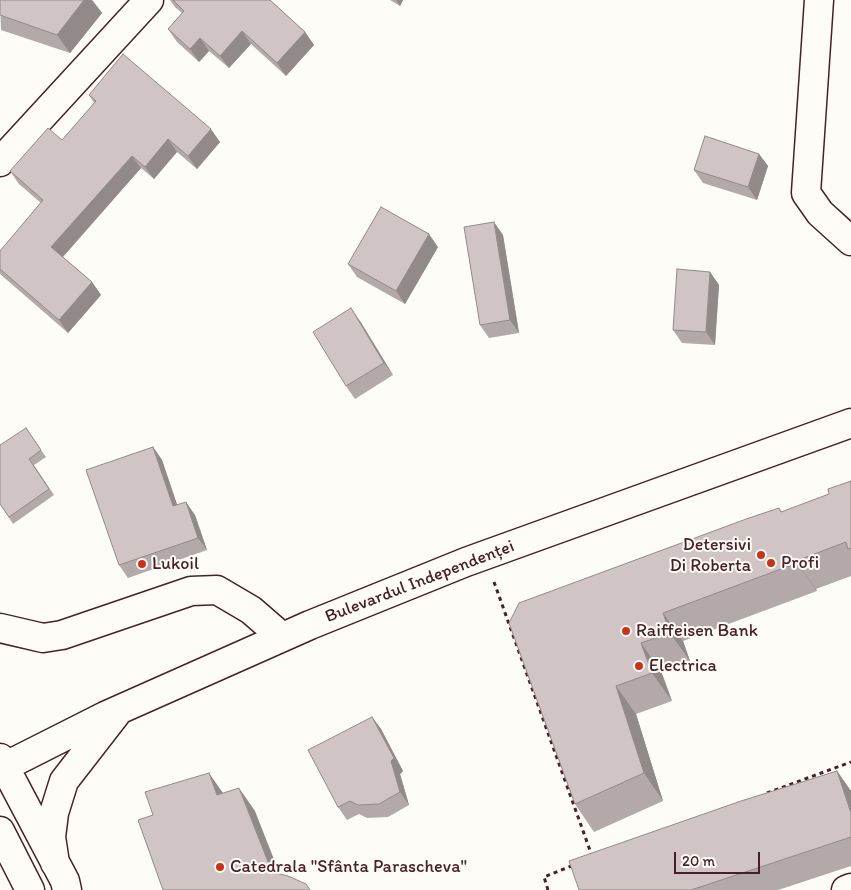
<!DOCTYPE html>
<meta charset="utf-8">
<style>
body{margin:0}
#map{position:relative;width:851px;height:890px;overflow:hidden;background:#fdfcf7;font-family:Itim,sans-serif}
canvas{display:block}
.scale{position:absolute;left:674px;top:852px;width:86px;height:22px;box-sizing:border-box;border:2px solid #4a1f2b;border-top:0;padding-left:6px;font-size:15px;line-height:18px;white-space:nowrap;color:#4a1f2b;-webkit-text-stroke:4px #fdfcf7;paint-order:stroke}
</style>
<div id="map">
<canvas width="851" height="890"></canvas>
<div class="scale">20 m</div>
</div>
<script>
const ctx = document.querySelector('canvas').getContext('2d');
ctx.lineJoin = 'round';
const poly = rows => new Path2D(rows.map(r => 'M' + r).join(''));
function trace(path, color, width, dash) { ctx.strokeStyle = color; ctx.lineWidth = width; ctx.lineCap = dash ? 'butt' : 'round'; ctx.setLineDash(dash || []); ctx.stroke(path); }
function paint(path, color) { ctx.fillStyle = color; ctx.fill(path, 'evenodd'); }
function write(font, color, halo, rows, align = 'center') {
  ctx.font = font + ' Itim,sans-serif'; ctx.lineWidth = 4; ctx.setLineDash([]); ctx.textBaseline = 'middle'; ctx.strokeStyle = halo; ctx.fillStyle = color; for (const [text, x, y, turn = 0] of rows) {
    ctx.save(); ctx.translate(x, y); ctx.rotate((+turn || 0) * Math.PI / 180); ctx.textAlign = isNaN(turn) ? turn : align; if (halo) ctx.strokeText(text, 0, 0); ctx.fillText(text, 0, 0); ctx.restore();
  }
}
const minor = poly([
 [819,0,806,193,820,213,851,241],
 [0,162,149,0],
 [0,628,43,638,62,635,191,591,217,590,251,610,281,636],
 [846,890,851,888]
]);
const major = poly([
 [0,758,65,881,67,890],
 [0,769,105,716,310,625,466,562,851,423],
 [0,831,30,890],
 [55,863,51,837,54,813,64,781,116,714]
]);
trace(minor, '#4a1f2b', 31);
trace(major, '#4a1f2b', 31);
trace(poly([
 [494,582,592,856],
 [767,793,851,762],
 [548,890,544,877,574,865]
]), '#4a1f2b', 3, [4, 4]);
trace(minor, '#fdfcf7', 28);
trace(major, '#fdfcf7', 28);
paint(poly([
 [0,0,92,0,102,13,70,53,1,30],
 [170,0,270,0,305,32,314,45,286,76,251,44,229,68,209,51,199,62,177,42,168,29,182,13,175,7],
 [390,0,403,0,400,6],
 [89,95,220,142,197,169,177,152,154,179,141,168,63,257,92,282,101,295,68,333,0,274,0,251,41,203,19,184,10,171,62,140,94,103],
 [759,154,768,166,757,200,703,183,694,170],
 [503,235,519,333,489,338,480,325],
 [438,247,405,304,357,277,348,264],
 [710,272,719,285,715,345,682,343,673,330],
 [360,321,393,375,355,399,346,386],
 [26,428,46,457,34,465,54,495,13,524,0,504],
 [153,447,162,460,177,505,195,515,207,550,128,578,119,565],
 [851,481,851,576,816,589,817,591,683,641,690,661,661,671,672,701,636,714,663,801,594,832,575,804,509,623,779,508,782,512,829,494],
 [372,717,381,729,403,771,400,774,409,805,388,817,367,818,359,814,347,820,338,807],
 [837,771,851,791,851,866,778,890,579,890]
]), '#b3a9a9');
paint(poly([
 [84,0,92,0,102,13,70,53,57,35],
 [396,0,403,0,400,6],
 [242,31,251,44,229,68,220,56],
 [305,32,314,45,286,76,277,63],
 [200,38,209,51,199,62,190,49],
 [211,129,220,142,197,169,188,156],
 [168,139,177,152,154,179,145,167],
 [759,154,768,166,757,200,748,187],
 [132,156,141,168,60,260,51,247],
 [494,222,503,235,519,333,510,320],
 [429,234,438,247,405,304,396,291],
 [710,272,719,285,715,345,706,332],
 [92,282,101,295,68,333,59,320],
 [351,308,360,321,393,375,384,363],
 [153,447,162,460,182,519,173,506],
 [186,502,195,515,207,550,198,538],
 [796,561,816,589,817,591,797,563],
 [663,613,683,641,690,661,670,633],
 [641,643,661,671,672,701,652,673],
 [616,686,636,714,663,801,644,773],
 [372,717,381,729,403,771,400,774,409,805,400,792],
 [837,771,851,791,851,813],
 [209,773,225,796,217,795],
 [239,788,255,811,286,890,272,872]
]), '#928a89');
const building = poly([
 [0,0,84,0,57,35,0,15,0,0],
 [173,0,270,0,305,32,277,63,242,31,220,56,200,38,190,49,168,29,184,11,173,0],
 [123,54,211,129,188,156,168,139,145,167,132,156,51,247,92,282,59,320,0,269,0,251,43,200,10,171,48,128,62,140,96,101,89,95,123,54],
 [705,136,759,154,748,187,694,170,705,136],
 [381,207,429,234,396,291,348,264,381,207],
 [494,222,510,320,480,325,464,227,494,222],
 [677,269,710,272,706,332,673,330,677,269],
 [351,308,384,363,346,386,313,332,351,308],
 [26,428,41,450,29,459,49,489,9,517,0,504,0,445,26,428],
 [153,447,173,506,186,502,198,538,119,565,86,470,153,447],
 [851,481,851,548,848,549,846,542,796,561,797,563,663,613,670,633,641,643,652,673,616,686,644,773,575,804,509,623,519,603,749,518,779,508,781,512,829,494,828,489,851,481],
 [372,717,394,758,391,761,400,792,379,804,358,805,350,801,338,807,308,750,372,717],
 [837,771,851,813,851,837,691,890,579,890,569,861,741,801,837,771],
 [209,773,217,795,239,788,272,872,288,876,306,884,310,890,163,890,138,820,153,815,145,792,209,773]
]);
paint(building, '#d0c5c4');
trace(building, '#928a89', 1);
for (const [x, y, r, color] of [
 [761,555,5,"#c8321e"],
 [771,563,5,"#c8321e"],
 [142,564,5,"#c8321e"],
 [626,631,5,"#c8321e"],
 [639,666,5,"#c8321e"],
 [220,867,5,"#c8321e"]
]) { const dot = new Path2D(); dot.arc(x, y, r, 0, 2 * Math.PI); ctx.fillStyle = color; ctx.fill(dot); trace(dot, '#fdfcf7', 2); }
write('18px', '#4a1f2b', '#fdfcf7', [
 ["Detersivi",751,545,"right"],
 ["Di Roberta",751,566,"right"],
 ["Profi",781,563],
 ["Lukoil",152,564],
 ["Raiffeisen Bank",636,631],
 ["Electrica",649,666],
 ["Catedrala \"Sfânta Parascheva\"",230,867]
], 'left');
write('18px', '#4a1f2b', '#fdfcf7', [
 ["Bulevardul Independenței",420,582,-21]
]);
</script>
